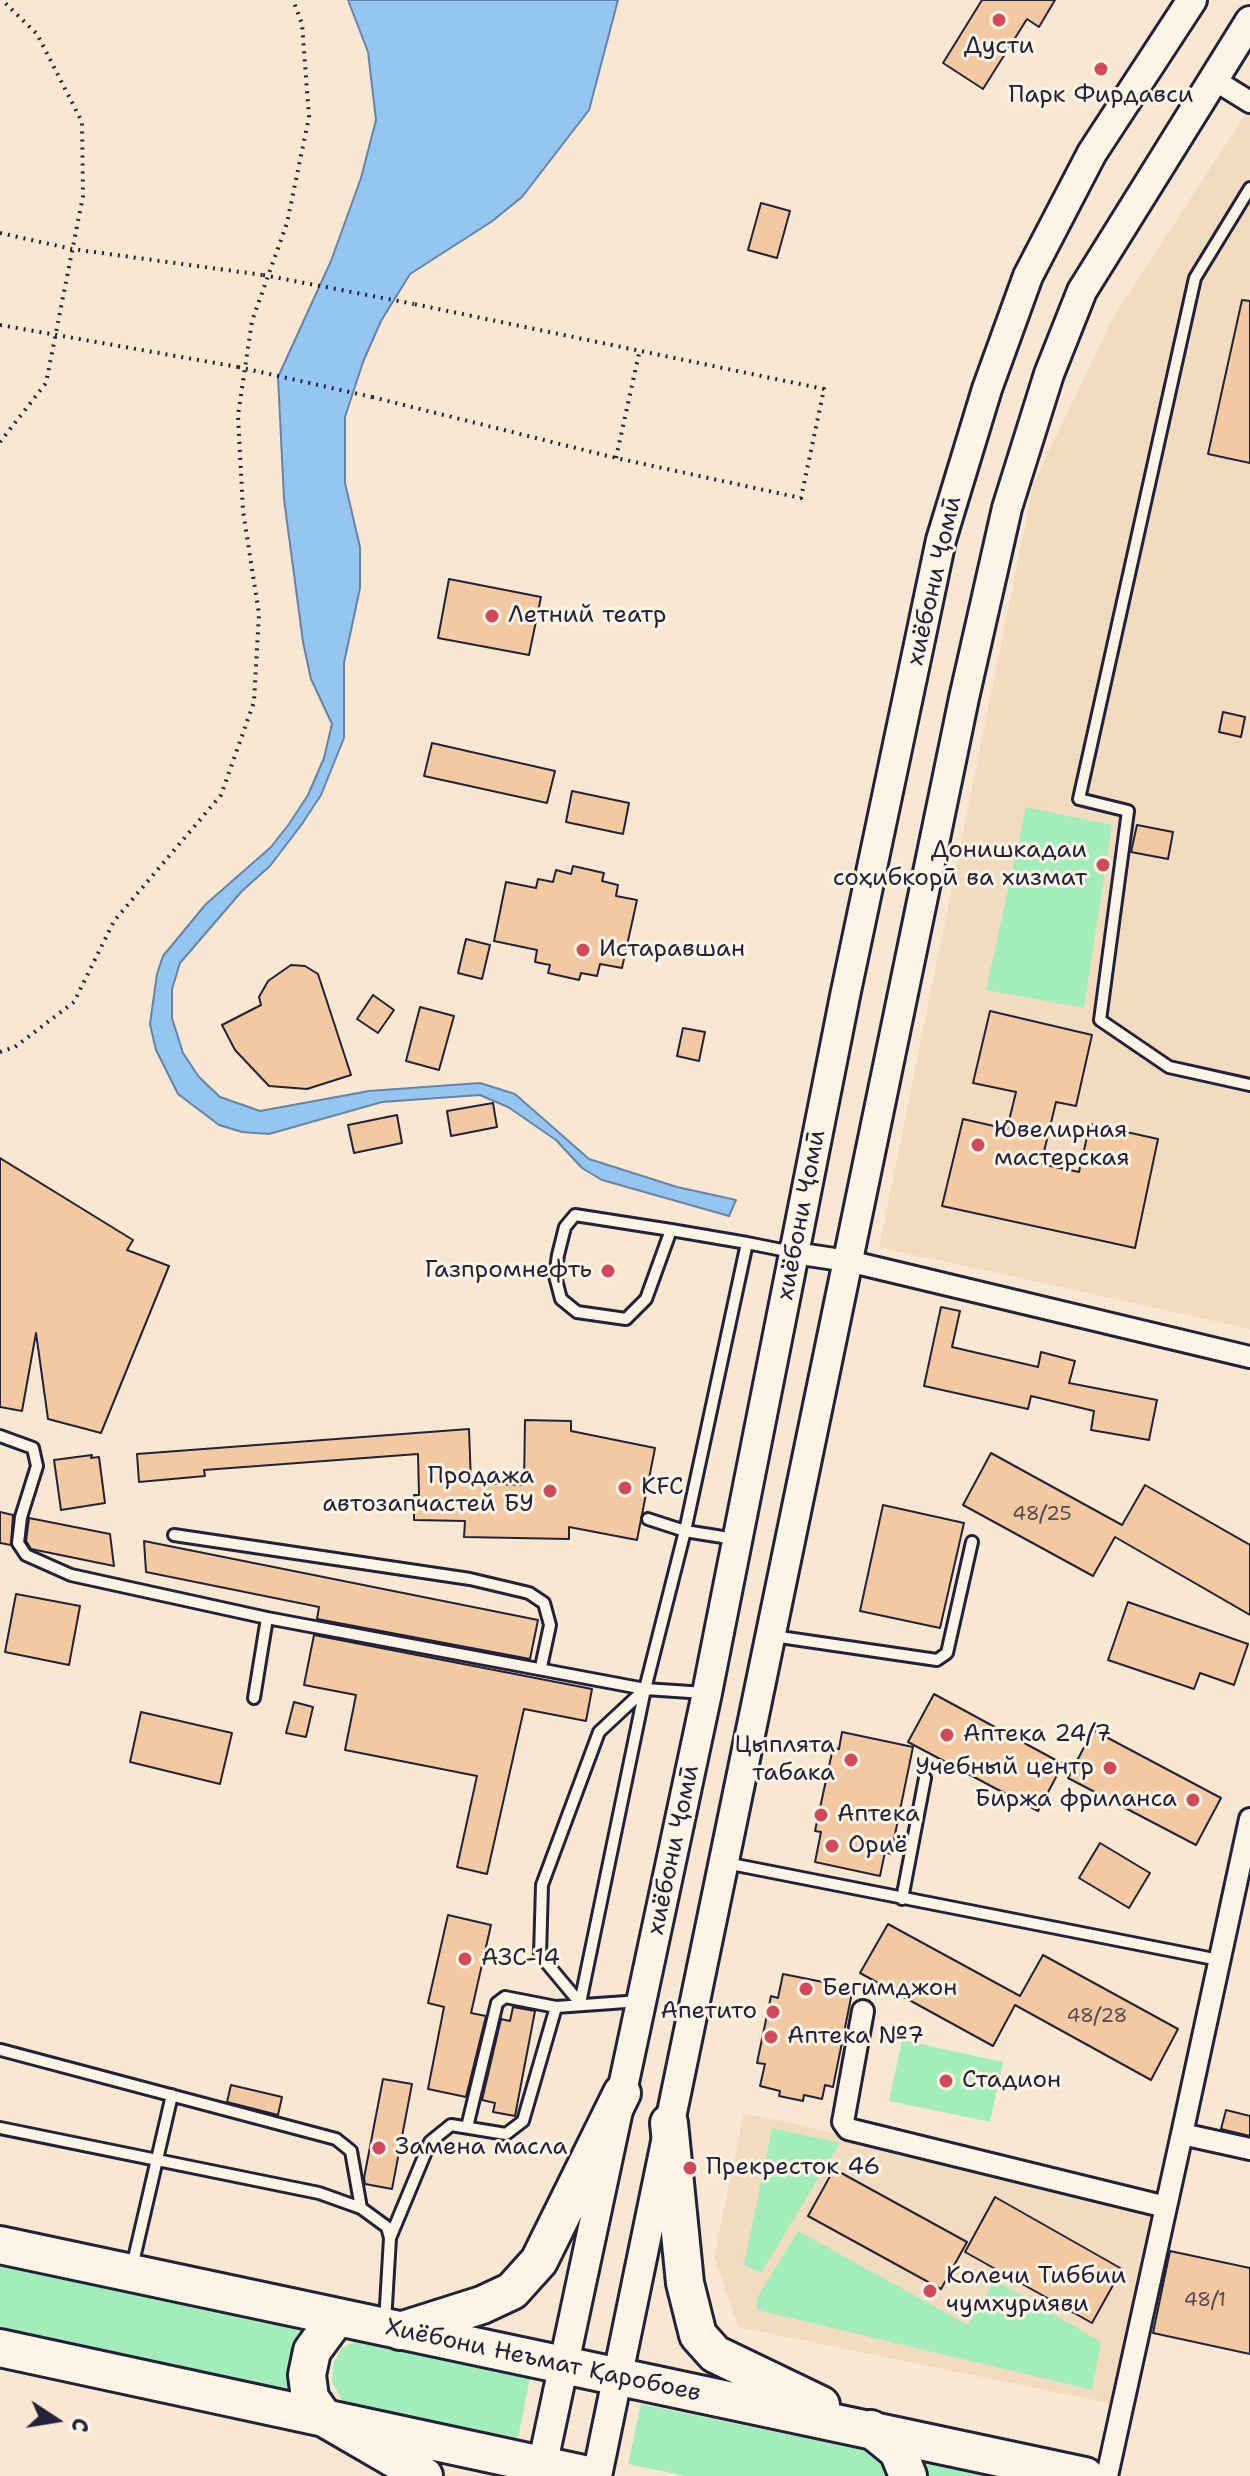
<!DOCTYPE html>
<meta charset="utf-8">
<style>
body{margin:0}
#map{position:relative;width:1250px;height:2476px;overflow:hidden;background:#f9e8d1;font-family:"Shantell Sans",sans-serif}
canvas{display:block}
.north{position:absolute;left:16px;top:2380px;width:80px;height:80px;-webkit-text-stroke:6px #fcf5e5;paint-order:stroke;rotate:102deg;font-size:22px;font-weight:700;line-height:32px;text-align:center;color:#22223b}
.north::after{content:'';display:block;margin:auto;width:28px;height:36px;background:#22223b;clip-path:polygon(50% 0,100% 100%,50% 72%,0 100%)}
</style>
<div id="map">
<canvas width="1250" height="2476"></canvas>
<div class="north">С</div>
</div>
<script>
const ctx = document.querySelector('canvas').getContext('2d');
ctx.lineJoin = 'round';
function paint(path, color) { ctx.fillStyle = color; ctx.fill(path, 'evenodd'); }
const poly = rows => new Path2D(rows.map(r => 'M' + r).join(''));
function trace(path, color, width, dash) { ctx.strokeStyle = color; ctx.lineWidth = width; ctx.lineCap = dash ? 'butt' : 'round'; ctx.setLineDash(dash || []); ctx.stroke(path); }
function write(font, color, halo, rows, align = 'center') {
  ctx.font = font + ' "Shantell Sans",sans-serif'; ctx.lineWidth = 6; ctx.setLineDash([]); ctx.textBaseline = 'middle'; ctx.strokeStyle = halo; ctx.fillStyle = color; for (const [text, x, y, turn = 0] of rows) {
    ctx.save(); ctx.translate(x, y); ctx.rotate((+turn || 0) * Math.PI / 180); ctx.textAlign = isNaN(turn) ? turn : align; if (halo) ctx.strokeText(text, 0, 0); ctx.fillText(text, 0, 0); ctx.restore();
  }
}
paint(poly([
 [1247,112,1250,113,1250,1329,879,1247,1034,482,1114,316],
 [744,2114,787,2122,1152,2213,1109,2403,738,2327,714,2256]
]), '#f3dbc0');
paint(poly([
 [1026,807,1112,825,1084,1008,986,990],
 [902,2040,1003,2062,990,2122,889,2101],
 [772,2128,840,2143,761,2273,744,2265],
 [798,2231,968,2325,995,2280,1101,2342,1092,2390,757,2310,757,2298],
 [0,2261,306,2327,295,2349,294,2391,0,2329],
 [359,2340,530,2378,518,2438,343,2402,332,2382,333,2364,342,2348],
 [641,2404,881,2454,888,2476,685,2476,628,2464],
 [926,2463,984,2476,928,2476]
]), '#a3edbb');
const water = poly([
 [348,0,618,0,589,110,522,197,491,222,410,274,381,321,363,362,345,417,345,483,360,547,360,588,344,663,344,738,321,795,302,824,270,866,242,891,180,963,172,989,172,1018,183,1053,199,1077,220,1097,260,1111,369,1091,480,1083,515,1094,589,1159,677,1187,736,1200,729,1216,602,1180,582,1168,556,1140,508,1107,480,1095,382,1102,269,1134,242,1132,219,1125,178,1094,156,1050,150,1024,157,974,163,956,206,904,271,847,289,824,308,795,324,758,332,724,311,679,303,642,284,499,278,377,331,261,361,178,376,120,368,52,348,0]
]);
paint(water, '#95c5f1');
trace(water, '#6784a8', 2);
const building = poly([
 [982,0,1055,0,1039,27,1027,19,983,89,943,63,982,0],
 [761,203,790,211,777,258,748,250,761,203],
 [1242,300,1250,301,1250,463,1208,454,1242,300],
 [449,579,541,597,529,655,438,638,449,579],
 [1223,712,1245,717,1241,737,1219,732,1223,712],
 [432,743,555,771,547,803,424,776,432,743],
 [572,791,629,803,623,834,566,822,572,791],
 [1137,825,1173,832,1168,859,1131,852,1137,825],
 [573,866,604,873,602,881,618,885,616,896,637,900,622,968,600,964,597,976,581,973,579,980,548,973,550,965,535,962,537,950,494,941,506,882,536,888,538,879,553,882,556,870,571,874,573,866],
 [466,939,490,945,482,979,458,973,466,939],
 [291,965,305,966,318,974,351,1075,307,1089,269,1086,235,1050,222,1025,261,1005,259,997,268,981,291,965],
 [373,995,394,1010,378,1033,357,1019,373,995],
 [420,1007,454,1016,439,1070,406,1061,420,1007],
 [990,1011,1092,1035,1076,1106,1056,1102,1041,1164,1079,1172,1090,1124,1158,1139,1135,1248,942,1206,963,1119,1007,1129,1016,1092,973,1083,990,1011],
 [683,1028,705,1032,699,1061,677,1056,683,1028],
 [493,1103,497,1127,451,1136,447,1111,493,1103],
 [397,1115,402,1143,354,1153,348,1125,397,1115],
 [0,1158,133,1240,127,1250,169,1266,101,1433,48,1419,36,1333,22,1411,0,1407,0,1158],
 [941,1307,960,1311,952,1347,1038,1367,1041,1352,1075,1361,1069,1383,1157,1400,1149,1440,1091,1430,1094,1411,1031,1396,1028,1409,924,1386,941,1307],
 [525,1420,571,1421,571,1431,655,1448,637,1540,569,1527,569,1539,464,1537,465,1521,414,1520,414,1495,419,1495,418,1454,204,1470,205,1476,139,1482,137,1454,469,1429,471,1483,524,1485,525,1420],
 [991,1453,1122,1525,1145,1485,1250,1545,1250,1615,1115,1537,1093,1576,963,1505,991,1453],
 [92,1455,91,1458,99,1457,105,1503,61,1510,54,1460,92,1455],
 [883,1505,964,1523,940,1628,860,1611,883,1505],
 [0,1512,13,1515,11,1545,0,1543,0,1512],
 [29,1518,110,1534,114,1566,31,1549,26,1541,29,1518],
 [144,1541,538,1620,530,1659,317,1619,319,1607,146,1572,144,1541],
 [16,1594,80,1606,69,1665,5,1652,16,1594],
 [1128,1602,1248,1644,1234,1685,1200,1673,1194,1689,1108,1660,1128,1602],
 [314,1635,592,1689,586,1721,524,1709,487,1874,457,1867,477,1776,345,1750,356,1695,304,1685,314,1635],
 [934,1694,1063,1764,1038,1811,908,1742,934,1694],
 [294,1702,313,1707,306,1737,286,1733,294,1702],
 [141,1712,232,1733,220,1784,130,1762,141,1712],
 [1093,1730,1221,1798,1196,1845,1068,1778,1093,1730],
 [842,1732,913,1747,891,1854,885,1852,880,1876,815,1862,821,1832,815,1831,833,1748,839,1749,842,1732],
 [1100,1843,1150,1873,1129,1908,1079,1878,1100,1843],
 [448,1915,491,1925,471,2013,486,2016,466,2097,428,2089,444,2007,428,2003,448,1915],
 [888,1924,1020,1996,1043,1955,1178,2029,1151,2080,1015,2005,993,2046,860,1973,888,1924],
 [783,1974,853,1988,833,2087,825,2085,822,2099,804,2095,803,2101,779,2096,780,2091,760,2086,765,2064,757,2063,771,1996,778,1998,783,1974],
 [513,2007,535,2011,515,2116,493,2112,495,2103,482,2100,501,2019,510,2021,513,2007],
 [383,2079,412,2084,392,2189,365,2184,364,2178,383,2079],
 [231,2085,282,2097,278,2115,227,2102,231,2085],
 [1226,2110,1250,2116,1250,2136,1221,2129,1226,2110],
 [834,2169,967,2242,941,2289,808,2216,834,2169],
 [995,2197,1122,2269,1092,2323,965,2252,995,2197],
 [1170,2251,1250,2268,1250,2354,1153,2333,1170,2251]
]);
paint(building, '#f2c9a1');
trace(building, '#22223b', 2);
const lane = poly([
 [1250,188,1195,278,1079,799,1128,811,1100,1020,1169,1067,1250,1085],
 [671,1230,646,1299,626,1319,577,1312,561,1299,555,1276,558,1255,565,1227,575,1215,671,1230,747,1243,792,1252],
 [0,1436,33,1448,37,1466,21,1517,18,1543,26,1555,71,1575,267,1618,645,1689,705,1693],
 [648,1519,685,1531,735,1539],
 [174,1535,470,1579,529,1593,544,1603,550,1625,541,1667],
 [773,1636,937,1660,947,1653,972,1542],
 [254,1698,267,1618],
 [726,1863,1219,1960],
 [902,1899,925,1778],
 [580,2003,645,1689,685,1531,747,1243],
 [580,2003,540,1955,542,1885,599,1732,644,1690],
 [1,2050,336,2139,351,2151,361,2208],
 [467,2127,497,2003,505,1997,556,2007],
 [0,2128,319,2193,361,2208,387,2227,390,2238,385,2322],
 [390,2238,430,2142,451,2125,506,2134,523,2121,556,2007,640,2001],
 [132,2267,172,2095]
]);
const street = poly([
 [1221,84,1250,102],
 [794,1253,848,1261,1250,1357],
 [1250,1819,1182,2134,1250,2149],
 [863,2011,843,2122,848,2129,1166,2207],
 [1107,2476,1182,2134]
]);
const secondary = poly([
 [540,2476,707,1693,845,996,941,540,987,389,1028,276,1092,153,1192,0],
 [597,2476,964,698,1007,508,1049,374,1082,291,1250,21]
]);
const highway = poly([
 [669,2123,685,2283,698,2335,715,2354,821,2405],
 [0,2245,1085,2476],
 [337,2317,312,2351,307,2375,310,2398,324,2418,424,2476],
 [400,2331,482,2305,512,2291,539,2261,622,2093],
 [0,2348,593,2476],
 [871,2429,898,2451,908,2476]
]);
trace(lane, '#22223b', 16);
trace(street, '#22223b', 26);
trace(secondary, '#22223b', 34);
trace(highway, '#22223b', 42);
trace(poly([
 [0,233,72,249,263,275],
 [0,325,238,367],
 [372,397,616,458,801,498,824,389,414,304],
 [0,442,46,383,83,196,82,122,37,34,2,0],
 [616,458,640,349],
 [0,1052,15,1047,74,1002,114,921,221,795,254,702,259,614,243,511,238,415,252,321,287,223,309,117,302,24,293,0]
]), '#22223b', 4, [2, 6]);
trace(lane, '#fcf5e5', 10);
trace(street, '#fcf5e5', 20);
trace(secondary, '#fcf5e5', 28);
trace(highway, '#fcf5e5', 36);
trace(poly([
 [263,275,414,304],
 [238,367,372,397]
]), '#22223b', 4, [2, 6]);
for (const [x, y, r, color] of [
 [999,20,8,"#d1495b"],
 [1101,69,8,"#d1495b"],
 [492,616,8,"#d1495b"],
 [1103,865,8,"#d1495b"],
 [583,950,8,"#d1495b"],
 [978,1145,8,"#d1495b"],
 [608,1271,8,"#d1495b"],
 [625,1488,8,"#d1495b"],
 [550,1491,8,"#d1495b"],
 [947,1735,8,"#d1495b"],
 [851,1760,8,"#d1495b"],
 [1110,1768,8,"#d1495b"],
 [1193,1800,8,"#d1495b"],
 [821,1815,8,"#d1495b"],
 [832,1846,8,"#d1495b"],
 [465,1959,8,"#d1495b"],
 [806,1989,8,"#d1495b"],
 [773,2012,8,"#d1495b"],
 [771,2037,8,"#d1495b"],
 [946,2081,8,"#d1495b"],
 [379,2148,8,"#d1495b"],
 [690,2168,8,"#d1495b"],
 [930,2291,8,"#d1495b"]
]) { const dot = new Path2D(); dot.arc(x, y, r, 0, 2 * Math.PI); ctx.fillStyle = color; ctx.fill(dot); trace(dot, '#fcf5e5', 3); }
write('20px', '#564c54', null, [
 ["48/25",1042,1515],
 ["48/28",1097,2017],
 ["48/1",1205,2301]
]);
write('24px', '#22223b', '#fcf5e5', [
 ["Дусти",999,47,"center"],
 ["Парк Фирдавси",1101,96,"center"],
 ["Летний театр",508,616],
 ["Донишкадаи",1087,851,"right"],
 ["соҳибкорӣ ва хизмат",1087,879,"right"],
 ["Истаравшан",599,950],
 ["Ювелирная",994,1131],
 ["мастерская",994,1159],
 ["Газпромнефть",592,1271,"right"],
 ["Продажа",534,1477,"right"],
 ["автозапчастей БУ",534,1505,"right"],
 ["KFC",641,1488],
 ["Аптека 24/7",963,1735],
 ["Цыплята",835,1746,"right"],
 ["табака",835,1774,"right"],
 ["Учебный центр",1094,1768,"right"],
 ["Биржа фриланса",1177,1800,"right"],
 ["Аптека",837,1815],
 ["Ориё",848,1846],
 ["АЗС-14",481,1959],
 ["Бегимджон",822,1989],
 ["Апетито",757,2012,"right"],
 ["Аптека №7",787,2037],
 ["Стадион",962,2081],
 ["Замена масла",395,2148],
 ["Прекресток 46",706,2168],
 ["Колечи Тиббии",946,2277],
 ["чумхурияви",946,2305]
], 'left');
write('24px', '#22223b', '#fcf5e5', [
 ["хиёбони Ҷомӣ",935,581,-77],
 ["хиёбони Ҷомӣ",802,1215,-79],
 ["хиёбони Ҷомӣ",674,1850,-78],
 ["Хиёбони Неъмат Қаробоев",543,2361,12]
]);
</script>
